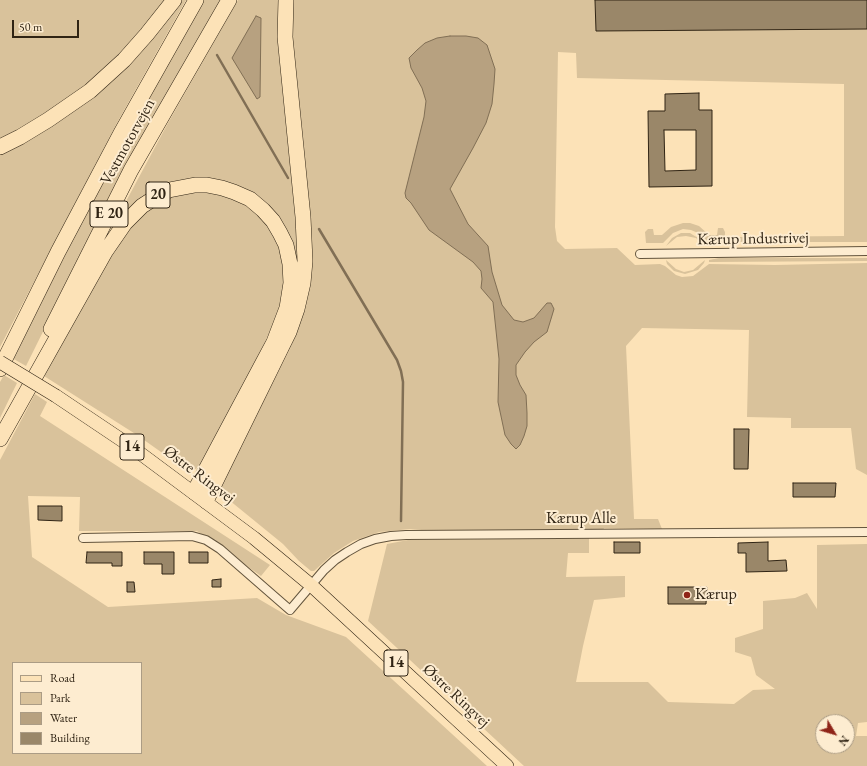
<!DOCTYPE html>
<meta charset="utf-8">
<style>
body{margin:0}
#map{position:relative;width:867px;height:766px;overflow:hidden;background:#fce2b7;font-family:"EB Garamond",serif}
canvas{display:block}
.legend{position:absolute;left:12px;top:662px;width:130px;height:92px;box-sizing:border-box;background:#fdecd0;border:1px solid #ab9c85;margin:0;padding:5px 7px;list-style:none;font-size:12px;color:#302414}
.legend li{display:flex;align-items:center;gap:8px;height:20px}
.legend b{width:20px;border:1px solid #ab9c85}
.north{position:absolute;left:815px;top:714px;width:40px;height:40px;box-sizing:border-box;background:#fdecd0;border:1px solid #ab9c85;border-radius:50%;rotate:128deg;font-size:11px;font-weight:700;line-height:16px;text-align:center;color:#302414}
.north::after{content:'';display:block;margin:auto;width:14px;height:18px;background:#8f2418;clip-path:polygon(50% 0,100% 100%,50% 72%,0 100%)}
.scale{position:absolute;left:12px;top:20px;width:67px;height:18px;box-sizing:border-box;border:2px solid #302414;border-top:0;padding-left:5px;font-size:12px;line-height:14px;white-space:nowrap;color:#302414;-webkit-text-stroke:3px #fdecd0;paint-order:stroke}
</style>
<div id="map">
<canvas width="867" height="766"></canvas>
<ul class="legend">
<li><b style="height:5px;background:#fce2b7"></b>Road</li>
<li><b style="height:11px;background:#d9c29b"></b>Park</li>
<li><b style="height:11px;background:#b7a180"></b>Water</li>
<li><b style="height:11px;background:#9a8769"></b>Building</li>
</ul>
<div class="north">N</div>
<div class="scale">50 m</div>
</div>
<script>
const ctx = document.querySelector('canvas').getContext('2d');
ctx.lineJoin = 'round';
function paint(path, color) { ctx.fillStyle = color; ctx.fill(path, 'evenodd'); }
const poly = rows => new Path2D(rows.map(r => 'M' + r).join(''));
function trace(path, color, width, dash) { ctx.strokeStyle = color; ctx.lineWidth = width; ctx.lineCap = dash ? 'butt' : 'round'; ctx.setLineDash(dash || []); ctx.stroke(path); }
function write(font, color, halo, rows, align = 'center') {
  ctx.font = font + ' "EB Garamond",serif'; ctx.lineWidth = 4; ctx.setLineDash([]); ctx.textBaseline = 'middle'; ctx.strokeStyle = halo; ctx.fillStyle = color; for (const [text, x, y, turn = 0] of rows) {
    ctx.save(); ctx.translate(x, y); ctx.rotate((+turn || 0) * Math.PI / 180); ctx.textAlign = isNaN(turn) ? turn : align; if (halo) ctx.strokeText(text, 0, 0); ctx.fillText(text, 0, 0); ctx.restore();
  }
}
paint(poly([
 [0,0,165,0,146,26,116,58,91,81,59,105,0,139],
 [179,0,186,0,118,121,0,347,0,152,29,137],
 [202,0,221,0,78,261,26,366,12,358,75,231],
 [238,0,282,0,301,256,280,336,295,267,253,197,170,185,94,261,168,123],
 [293,0,595,0,596,31,867,29,867,242,735,242,735,237,844,236,844,84,577,78,576,53,558,52,555,227,557,241,565,249,617,248,635,265,660,264,665,266,676,275,682,277,693,276,709,264,775,265,867,263,867,475,856,469,851,428,791,428,791,418,747,417,749,330,642,328,626,346,634,519,658,519,662,529,604,528,603,531,445,532,410,529,379,532,353,541,334,553,314,571,311,571,299,561,283,544,229,500,222,490,222,482,290,349,299,327,295,75,292,31],
 [193,191,220,193,245,205,256,213,266,223,275,237,281,253,284,269,283,289,279,309,271,329,240,393,200,467,193,470,185,469,137,435,44,376,97,279,126,231,141,215,156,204,174,195],
 [683,223,690,223,699,226,709,235,717,235,718,228,723,228,725,232,725,243,707,242,698,233,691,230,683,229,673,233,663,243,646,243,645,232,648,229,653,229,654,235,662,235,671,227],
 [681,233,690,233,693,235,702,240,704,246,696,238,686,236,677,237,666,246,672,238],
 [719,258,867,258,867,261,709,262,709,260],
 [666,260,676,269,684,272,693,270,705,260,704,263,698,270,685,274,674,271,667,264],
 [4,375,17,383,0,418,0,382],
 [35,394,47,402,40,416,270,565,261,576,197,531,79,531,80,497,28,496,32,557,108,607,257,598,286,615,346,637,487,766,0,766,0,460],
 [13,663,141,663,141,753,13,753],
 [589,538,589,553,568,553,566,577,625,576,625,597,594,600,583,646,576,682,648,682,668,702,734,704,753,690,775,689,756,675,751,657,735,652,735,638,763,629,763,601,795,598,807,593,817,609,817,545,867,544,867,722,858,723,856,736,867,736,867,766,524,766,368,621,387,544,408,540],
 [823,722,847,722,847,746,823,746]
]), '#d9c29b');
const water = poly([
 [256,16,261,18,260,97,257,99,232,58,256,16],
 [450,36,466,36,478,38,487,45,495,69,494,84,492,104,486,123,473,148,450,189,468,224,488,246,492,272,502,305,514,320,523,322,534,318,547,303,551,303,554,309,547,332,534,342,525,352,516,365,516,375,520,385,526,395,527,413,527,426,524,436,520,445,516,449,511,444,505,435,498,402,499,359,493,302,481,288,482,279,481,271,473,262,429,230,411,203,406,198,405,193,424,117,426,101,422,88,411,68,409,58,417,50,425,43,437,38,450,36]
]);
paint(water, '#b7a180');
trace(water, '#816f55', 1);
trace(poly([
 [217,55,288,178],
 [319,229,397,360,401,371,403,382,401,521]
]), '#816f55', 2.5);
const building = poly([
 [595,0,867,0,867,29,596,31,595,0],
 [699,93,699,110,712,110,712,186,649,187,648,111,665,111,665,94,699,93],
 [664,130,696,130,696,170,665,171,664,130],
 [734,429,749,429,748,469,734,469,734,429],
 [793,483,836,483,835,497,793,497,793,483],
 [38,506,62,506,62,521,38,520,38,506],
 [614,542,640,542,640,553,614,553,614,542],
 [768,542,768,561,786,560,787,571,746,572,746,553,738,553,738,543,768,542],
 [87,552,122,552,122,566,112,566,112,563,86,563,87,552],
 [144,552,174,552,174,574,162,574,162,564,144,564,144,552],
 [189,552,208,552,208,563,189,563,189,552],
 [221,579,221,587,212,587,212,580,221,579],
 [127,582,134,582,135,592,127,592,127,582],
 [668,587,707,587,706,604,668,604,668,587]
]);
paint(building, '#9a8769');
trace(building, '#302414', 1);
const minor = poly([
 [640,254,867,251],
 [83,538,192,536,206,540,220,549,290,610,324,570,335,560,347,552,361,544,375,539,391,536,406,535,867,532]
]);
const primary = poly([
 [56,396,129,445,254,538,312,586,507,766]
]);
const motorway = poly([
 [0,147,20,137,48,120,90,91,124,60,147,34,174,0],
 [51,329,131,170,229,0],
 [0,369,58,252,121,133,196,0],
 [0,439,105,252,125,223,142,206,159,195,169,190,195,185,207,185,222,188,234,192,250,199,263,210,273,221,280,233,286,245,290,264,291,283,287,308,274,342,194,492],
 [206,501,289,332,297,309,303,283,305,261,303,217,285,37,286,0]
]);
trace(minor, '#63543d', 10);
trace(primary, '#302414', 14);
trace(motorway, '#302414', 16);
trace(minor, '#fdecd0', 8);
trace(primary, '#fce2b7', 13);
trace(motorway, '#fce2b7', 15);
const primaryBridge = poly([
 [0,362,56,396]
]);
trace(primaryBridge, '#302414', 14, []);
trace(primaryBridge, '#fce2b7', 13);
for (const [x, y, r, color] of [
 [687,595,4,"#8f2418"]
]) { const dot = new Path2D(); dot.arc(x, y, r, 0, 2 * Math.PI); ctx.fillStyle = color; ctx.fill(dot); trace(dot, '#fdecd0', 1.5); }
for (const [x, y, w] of [
 [158,195,24],
 [109,214,38],
 [132,447,24],
 [396,663,24]
]) { const box = new Path2D(); box.roundRect(x - w / 2, y - 13, w, 26, 3); ctx.fillStyle = '#fdecd0'; ctx.fill(box); trace(box, '#302414', 1); }
write('bold 15px', '#302414', null, [
 ["20",158,195],
 ["E 20",109,214],
 ["14",132,447],
 ["14",396,663]
]);
write('16px', '#302414', '#fdecd0', [
 ["Vestmotorvejen",128,142,-61],
 ["Kærup Industrivej",753,239,-1],
 ["Østre Ringvej",199,475,37],
 ["Kærup Alle",581,519],
 ["Østre Ringvej",456,696,43]
]);
write('16px', '#302414', '#fdecd0', [
 ["Kærup",695,595]
], 'left');
</script>
